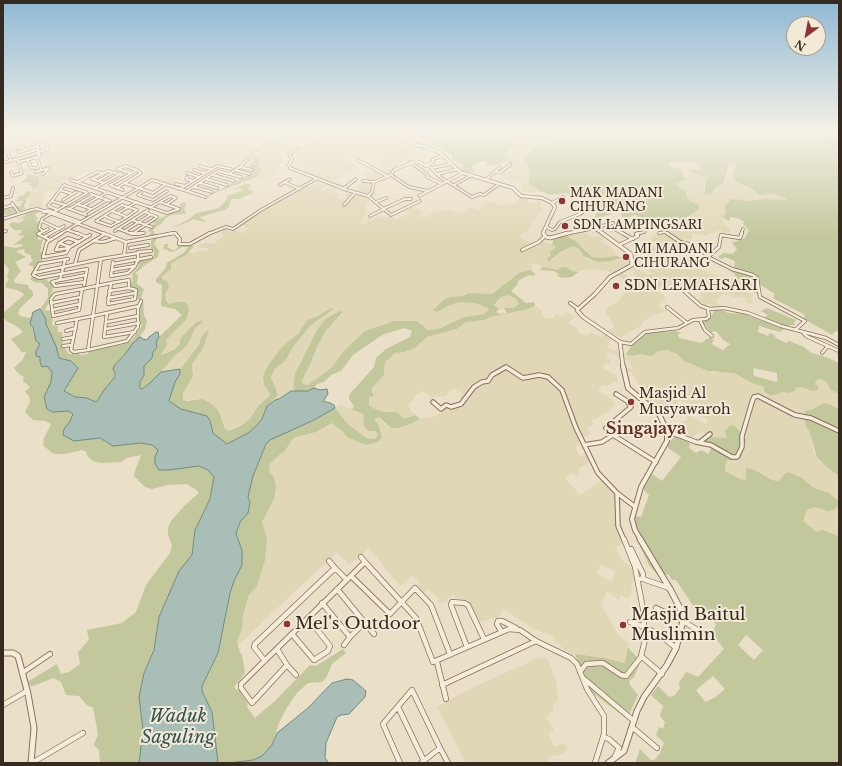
<!DOCTYPE html>
<style>
body{margin:0}
#map{position:relative;width:842px;height:766px;overflow:hidden;background:#eadfc7;font-family:"Libre Baskerville",serif}
canvas{display:block}
.frame{position:absolute;inset:0;border:4px solid #362a20;pointer-events:none}
.north{position:absolute;left:786px;top:16px;width:40px;height:40px;box-sizing:border-box;background:#f2e9d6;border:1px solid #a79d8d;border-radius:50%;rotate:212deg;font-size:11px;font-weight:700;line-height:16px;text-align:center;color:#362a20}
.north::after{content:'';display:block;margin:auto;width:14px;height:18px;background:#8d3436;clip-path:polygon(50% 0,100% 100%,50% 72%,0 100%)}
</style>
<div id="map">
<canvas width="842" height="766"></canvas>
<div class="frame"></div>
<div class="north">N</div>
</div>
<script>
const ctx = document.querySelector('canvas').getContext('2d');
ctx.lineJoin = 'round';
function paint(path, color) { ctx.fillStyle = color; ctx.fill(path, 'evenodd'); }
const poly = rows => new Path2D(rows.map(r => 'M' + r).join(''));
function trace(path, color, width, dash) { ctx.strokeStyle = color; ctx.lineWidth = width; ctx.lineCap = dash ? 'butt' : 'round'; ctx.setLineDash(dash || []); ctx.stroke(path); }
function write(font, color, halo, rows, align = 'center') {
  ctx.font = font + ' "Libre Baskerville",serif'; ctx.lineWidth = 4; ctx.setLineDash([]); ctx.textBaseline = 'middle'; ctx.strokeStyle = halo; ctx.fillStyle = color; for (const [text, x, y, turn = 0] of rows) {
    ctx.save(); ctx.translate(x, y); ctx.rotate((+turn || 0) * Math.PI / 180); ctx.textAlign = isNaN(turn) ? turn : align; if (halo) ctx.strokeText(text, 0, 0); ctx.fillText(text, 0, 0); ctx.restore();
  }
}
paint(poly([
 [3,132,143,132,141,135,155,132,293,132,280,134,276,140,251,151,247,156,248,158,245,158,236,166,227,164,224,166,218,163,211,166,205,163,190,170,172,185,152,179,146,182,143,181,136,186,129,184,147,174,143,170,127,165,103,173,99,171,101,169,99,168,93,171,94,173,90,174,86,173,74,178,63,180,59,188,44,193,41,208,35,208,29,207,30,199,25,198,31,194,29,191,40,184,38,180,40,177,30,175,26,172,23,173,22,169,29,168,41,175,48,174,53,167,47,167,39,153,50,149,47,142,26,149,24,147,17,149,18,152,25,151,26,155,12,159,11,158,15,156,13,151,14,150,12,148,3,152],
 [304,132,322,132,311,135,297,149,288,151,282,155,284,159,277,168,279,170,278,172,268,175,262,179,256,179,256,177,262,170,258,166,261,159,254,156,254,154,264,148,284,143,293,135],
 [329,132,389,132,395,134,403,132,404,133,400,135,403,142,411,143,404,145,403,147,405,149,417,149,417,152,421,154,432,156,426,158,415,156,411,159,400,163,397,166,398,168,389,175,374,181,371,188,377,193,374,197,369,197,371,199,364,205,367,213,363,218,363,221,360,222,361,224,367,223,366,220,368,218,372,220,381,216,385,218,391,216,396,219,400,218,409,213,407,210,412,206,423,213,419,215,424,218,437,211,440,212,449,209,459,214,471,207,479,210,486,205,483,203,488,201,502,206,516,203,520,196,527,197,528,202,535,204,539,198,544,200,539,206,545,210,541,211,532,222,530,229,519,236,521,239,536,244,542,241,554,245,555,248,551,250,551,255,548,258,551,260,560,252,573,246,580,250,584,256,592,260,617,260,622,257,631,262,627,267,620,271,632,279,636,276,633,273,635,271,632,269,634,268,640,270,648,275,652,273,638,260,638,258,634,255,634,253,653,247,654,244,651,241,653,236,663,233,657,227,647,221,673,220,691,215,695,211,698,204,690,201,686,196,686,192,675,184,687,179,679,168,668,166,671,162,690,162,701,168,701,171,688,170,692,173,708,177,709,178,705,182,704,193,713,192,727,176,730,164,734,162,737,167,738,183,753,189,759,195,774,194,787,198,784,200,766,199,749,201,734,199,725,206,726,213,723,217,725,220,724,223,730,229,729,233,716,230,715,233,710,233,706,236,692,233,692,238,690,240,685,238,681,241,681,244,687,248,682,252,674,246,671,248,675,257,669,260,674,263,684,261,685,260,683,256,686,256,696,262,695,266,699,269,727,279,743,278,749,280,751,283,751,290,737,285,732,289,736,292,742,290,753,295,751,299,753,301,750,304,747,303,746,299,742,296,737,298,724,294,715,300,725,311,715,310,710,304,702,305,698,300,702,297,700,296,702,290,692,286,685,288,681,285,688,280,680,277,671,282,676,285,671,287,666,284,656,290,666,298,658,306,667,311,652,316,643,322,641,326,627,333,621,338,608,331,615,326,611,321,610,317,605,312,608,307,617,303,625,292,632,286,616,274,605,270,590,269,575,272,561,267,558,270,545,268,535,263,532,265,533,273,512,278,492,294,469,293,463,296,450,297,443,300,433,308,441,310,448,306,459,302,475,303,488,308,489,310,484,314,464,317,438,329,429,330,420,322,394,321,385,323,365,332,343,352,332,367,308,385,303,384,302,381,304,376,317,347,325,332,343,314,340,311,334,314,317,330,294,380,293,389,296,391,291,391,279,399,275,400,277,395,271,375,275,369,285,361,293,347,310,326,322,318,331,308,316,317,307,320,299,333,282,347,269,364,263,377,264,385,270,394,269,396,259,405,249,420,229,431,225,429,219,412,210,403,202,399,183,400,183,393,193,374,192,364,202,350,209,331,207,330,204,335,199,345,181,370,179,369,161,372,175,355,187,346,195,329,199,326,197,322,190,328,180,339,180,344,175,349,162,355,161,354,166,347,166,340,186,320,189,310,188,305,185,302,176,302,169,304,166,301,165,294,168,290,167,282,162,279,162,276,171,263,189,252,193,253,196,251,206,251,209,248,200,248,198,246,205,243,213,244,224,236,221,231,224,229,229,229,227,231,231,232,234,230,244,233,248,228,240,225,265,209,307,186,310,187,318,183,326,186,321,189,325,191,331,185,340,189,334,192,340,195,337,197,343,200,347,197,343,195,347,192,355,195,359,184,367,179,363,174,368,171,370,173,376,170,382,163,378,160,386,157,383,155,377,156,372,155,360,159,346,156,342,158,346,161,353,160,354,169,339,175,343,177,336,181,345,186,342,188,302,172,305,169,299,167,300,166,295,165,297,160,292,153,318,136,326,135],
 [508,132,516,132,517,134,529,137,536,142,549,142,554,146,550,148,542,145,534,148,525,155,523,159,527,165,530,173,530,184,538,189,536,192,533,193,520,190,523,188,518,182,523,181,522,179,510,182,501,176,512,169,510,167,512,161,503,155,513,149,513,141,507,136],
 [582,231,593,238,598,236,604,238,600,241,609,246,614,251,617,256,599,258,592,257,588,254,588,251,566,236],
 [509,295,516,299,519,304,509,309,499,309,494,305,497,304,501,297],
 [535,306,543,311,541,313,543,316,548,319,553,318,556,314,562,317,566,312,575,317,568,323,578,328,577,331,587,336,591,332,601,337,605,334,612,339,607,346,608,348,631,355,641,354,652,356,658,351,667,350,677,354,684,361,713,373,729,371,734,373,750,382,765,387,775,395,782,392,788,393,795,391,795,388,800,387,806,390,819,379,825,381,827,386,839,394,839,409,835,406,823,403,813,409,805,411,808,431,811,436,814,452,827,467,839,476,839,501,836,497,814,488,809,483,795,474,789,472,784,474,782,478,778,481,772,480,753,469,747,468,746,480,740,479,725,471,725,465,728,460,736,460,727,437,723,439,710,437,702,431,690,438,673,430,675,426,686,420,686,417,690,416,706,424,709,421,689,404,679,400,672,411,667,414,658,410,645,399,647,398,632,373,627,371,627,369,632,368,630,361,617,357,617,354,609,352,606,358,610,360,611,365,606,363,602,367,617,376,618,383,613,381,609,386,603,385,598,391,613,400,615,404,607,412,592,421,593,424,587,428,590,434,580,439,581,442,575,448,580,456,586,455,589,460,586,464,578,469,580,473,577,476,571,473,565,478,580,495,605,478,618,490,621,500,621,522,626,540,624,543,615,547,624,563,628,564,633,571,635,580,632,582,631,595,627,598,621,595,619,600,607,591,601,605,619,636,628,642,628,655,626,663,592,656,573,654,564,650,559,644,550,635,533,628,503,609,498,619,493,618,479,622,469,602,457,598,454,595,447,599,448,602,439,604,438,602,439,599,428,589,423,593,417,587,420,582,413,575,400,586,369,548,349,565,337,552,238,645,237,642,242,629,243,615,249,595,257,586,263,567,267,539,262,522,274,499,276,487,274,478,268,472,270,464,278,456,285,451,291,441,296,437,316,432,332,423,341,432,366,445,378,442,382,437,378,424,374,419,379,417,386,425,397,428,406,426,420,419,426,417,431,418,446,410,458,408,464,401,460,398,463,394,453,388,445,397,438,396,431,398,424,391,413,396,414,399,408,405,411,411,416,415,410,418,404,419,394,412,385,412,373,408,369,405,368,400,369,396,373,393,371,389,384,375,385,369,384,364,391,355,397,352,403,353,419,345,427,337,457,329,468,321,484,320,490,317,528,309],
 [600,564,616,572,611,582,597,573],
 [341,404,357,412,362,413,364,416,363,422,378,435,375,439,366,438,352,427,335,408],
 [839,505,839,536,830,532,817,532,803,521,807,510,815,507,828,511],
 [540,657,546,657,556,680,558,699,553,705,554,709,546,718,554,730,548,734,554,747,564,743,568,750,559,755,555,755,548,758,549,763,466,763,437,707,468,690]
]), '#dfd7b5');
paint(poly([
 [293,132,304,132,294,135,284,143,264,148,254,154,254,156,261,159,258,166,261,168,262,171,256,177,213,194,204,200,208,195,253,173,250,171,253,169,249,168,253,160,250,159,247,156,251,151,276,140,279,134],
 [414,132,508,132,507,136,513,141,513,147,503,155,512,161,513,164,510,168,504,172,510,162,507,161,492,166,486,165,487,162,482,161,471,167,475,170,473,172,462,171,461,169,464,165,452,160,452,155,443,151,443,149,440,146,422,151,417,149,418,147,433,142],
 [516,132,815,132,817,133,839,132,839,332,836,331,832,335,804,319,805,315,773,298,775,294,761,285,756,287,758,294,750,291,752,288,750,280,743,278,737,279,734,273,729,270,734,269,735,261,725,257,722,259,719,258,718,257,723,253,733,254,737,249,732,243,745,238,749,230,743,224,744,222,740,219,730,217,730,220,728,221,723,217,726,213,725,207,727,203,732,199,749,201,766,199,784,200,787,199,774,194,759,195,753,189,738,183,733,177,734,170,737,167,734,162,729,165,723,184,716,187,711,194,706,195,703,194,705,192,705,182,709,178,708,177,692,173,687,169,701,170,701,168,695,163,688,162,671,162,668,166,681,169,683,175,687,179,676,184,686,192,686,196,690,201,699,205,699,209,689,216,676,220,648,220,642,224,636,222,638,219,637,215,634,215,627,218,623,218,619,209,614,207,612,208,613,212,611,214,598,218,595,218,597,211,591,209,592,204,590,202,582,198,577,199,566,193,549,195,546,193,538,191,538,189,529,184,530,173,527,165,523,161,525,155,532,151,535,147,542,145,550,148,553,146,548,141,528,141,527,140,529,137,517,134],
 [27,174,40,177,38,180,40,184,32,190,33,187,30,188,32,186,28,185,32,182,21,183,27,177,26,175],
 [246,184,251,184,248,189,254,192,239,199,231,199,229,207,225,210,200,217,200,218,206,221,204,222,193,219,188,222,169,229,186,221,197,213,219,208,227,199,227,196,244,190,240,188,230,190,231,190],
 [27,191,29,191,31,194,26,198,27,201,24,206,26,209,8,215,3,214,3,208,21,206,22,201,14,201,19,199,17,197,24,195],
 [184,202,186,205,184,209,186,214,172,215,166,218,162,223,153,229,154,233,158,235,148,237,151,232,148,231,155,224,152,222,180,209,180,203],
 [33,210,40,211,35,215,38,219,36,221,39,222,37,229,42,231,37,234,40,236,37,238,39,240,43,239,40,252,43,252,42,262,37,265,31,275,30,274,33,270,33,266,28,265,33,260,31,258,31,255,25,253,24,249,17,251,17,252,26,257,15,262,21,271,14,280,15,283,28,285,29,288,33,292,33,296,20,308,18,313,20,316,31,318,33,332,40,344,36,351,36,356,40,357,43,367,47,366,52,372,51,382,44,397,47,409,53,412,68,411,72,413,70,421,67,424,74,441,97,438,102,439,105,442,126,445,141,443,152,445,158,450,155,457,156,466,169,470,193,466,201,467,208,470,214,477,210,499,195,530,192,555,159,617,154,650,144,673,139,697,143,730,139,763,100,763,99,750,94,745,98,734,93,707,88,706,79,696,66,695,61,682,53,678,33,686,30,686,29,681,57,664,61,674,69,672,80,664,78,652,89,640,87,630,122,623,136,612,146,585,170,553,172,546,168,535,168,528,171,521,185,505,198,494,198,491,187,484,167,485,152,489,145,487,134,476,135,471,141,455,127,458,121,462,101,463,93,461,88,457,86,452,82,450,65,454,57,454,52,453,43,445,44,438,51,424,45,421,33,420,25,412,30,402,29,396,25,392,30,387,23,381,24,377,19,374,14,368,23,359,26,352,22,352,11,339,22,333,22,331,15,325,8,322,3,317,4,312,23,296,24,294,17,290,7,288,5,285,9,279,7,277,9,269,3,262,3,246,16,248,23,246,21,244,13,245,25,236,18,235,22,232,22,230,14,230,9,225,12,222,19,223,23,221,24,218,15,219,25,216,26,213],
 [562,236,566,236,575,241,592,257,599,258,617,256,621,258,610,261,598,262,584,256,580,250,573,246,560,252,549,261,547,259,551,255,550,252,556,247,552,245,554,238],
 [154,238,157,238,154,244,159,251,158,257,143,266,141,269,135,273,138,275,137,284,144,289,141,298,143,300,144,315,147,321,145,329,137,340,133,343,126,353,114,366,115,377,104,390,98,400,96,402,87,398,75,397,68,394,64,392,74,374,73,362,59,358,56,346,50,335,50,331,46,324,46,321,44,318,41,308,48,298,48,289,42,283,34,282,30,279,32,277,37,276,43,278,50,282,53,287,50,301,45,309,46,311,53,310,52,325,58,326,58,332,62,332,63,346,69,354,79,353,80,355,87,354,89,351,125,344,132,340,142,326,137,310,141,300,135,299,136,289,130,287,131,282,133,281,132,274,139,266,139,260,154,257,154,251,151,249,151,241],
 [165,244,168,244,167,247,172,250,176,250,178,246,182,245,194,246,186,255,171,263,171,269,162,276,162,279,167,281,169,288,165,294,166,301,169,304,176,302,185,302,188,305,189,310,186,320,166,340,167,345,161,354,162,355,175,349,180,344,180,339,190,328,197,322,204,320,195,329,187,346,175,355,161,372,150,383,141,389,139,386,144,375,144,366,152,358,153,352,157,347,156,342,159,337,182,315,175,309,161,306,162,285,156,282,156,279,165,269,167,263,185,252,188,247,182,247,175,251,171,252,166,249,163,250],
 [543,267,558,270,561,267,566,267,572,271,578,272,572,277,561,278,557,275,559,274,554,271,540,270],
 [529,270,535,274,534,276,529,275,519,280,517,285,511,291,526,303,534,302,535,306,528,309,490,317,484,320,466,322,457,329,427,337,416,347,405,352,395,353,385,362,384,375,371,389,374,396,369,397,369,405,373,408,385,412,394,412,398,413,404,419,416,415,420,419,406,426,397,428,391,428,379,417,374,419,378,424,382,437,378,442,366,445,349,438,332,423,316,432,296,437,291,441,285,451,278,456,270,464,269,472,274,477,276,487,274,499,262,522,267,539,265,560,257,586,249,595,243,615,242,629,237,642,240,653,242,654,245,673,234,687,237,690,239,690,248,704,247,707,255,718,275,701,310,665,316,666,343,649,346,653,332,664,326,678,322,682,308,683,297,693,286,709,279,723,272,745,262,756,253,760,230,763,217,763,212,712,202,691,202,686,218,653,230,593,234,581,242,565,242,550,236,535,240,522,248,513,250,502,248,497,253,476,266,444,274,437,314,420,335,408,348,424,362,435,366,438,375,439,378,435,375,431,370,431,365,428,363,422,364,415,362,413,352,410,354,406,349,399,349,395,374,367,376,358,386,349,410,337,412,331,404,328,382,335,353,355,341,371,331,375,324,382,317,384,314,388,308,391,296,391,293,389,295,374,317,330,325,320,334,314,340,311,343,312,325,332,317,347,310,365,304,376,302,381,303,384,308,385,332,367,343,352,365,331,394,321,416,321,423,325,425,328,428,330,438,329,464,317,484,314,489,310,488,308,475,303,459,302,448,306,437,312,433,310,443,300,450,297,463,296,469,293,492,294,519,273],
 [509,295,516,299,519,304,513,308,504,308,507,313,499,314,496,312,499,309,494,305,501,297],
 [331,308,333,309,310,326,293,347,285,361,275,369,271,377,278,395,267,406,262,419,248,433,227,444,213,433,210,421,207,416,181,409,169,401,175,382,182,367,199,345,201,338,207,330,209,331,202,350,192,364,193,376,183,393,183,400,188,401,202,399,207,401,214,406,219,412,225,429,229,431,238,427,249,420,259,405,269,396,270,394,264,385,263,377,264,373,269,364,282,347,299,333,307,320,316,317],
 [767,308,796,320,794,322,795,325,789,325,780,332,759,326,758,332,768,336,770,333,774,335,776,338,786,343,789,341,804,347,811,353,826,357,839,363,839,394,831,390,825,381,819,379,816,381,815,384,819,387,817,390,813,391,800,387,795,388,795,391,788,393,782,392,775,395,769,395,764,391,764,387,750,382,734,373,708,371,684,361,677,354,667,350,658,351,652,356,641,354,631,356,626,354,632,345,646,333,676,331,682,333,678,334,679,338,701,343,710,337,714,340,712,343,713,345,723,350,730,344,723,340,716,331,710,332,703,321,710,318,715,310,720,309,728,313,744,314,761,320,768,315,761,311],
 [753,368,777,373,777,382,754,376],
 [823,403,829,404,839,409,839,476,827,467,817,457,811,436,805,423,805,411,813,409],
 [730,425,736,427,746,440,741,458,737,460,728,460,725,465,725,471,740,479,746,480,746,468,753,469,772,480,778,481,782,478,784,474,789,472,802,478,814,488,829,493,839,501,839,505,834,510,828,511,815,507,807,510,803,521,817,532,822,530,839,536,839,763,635,763,640,749,651,760,654,760,660,753,664,743,656,735,659,727,663,729,665,722,660,716,663,706,651,695,658,686,669,697,675,695,680,688,679,683,686,672,698,677,724,649,712,634,716,625,705,606,694,607,676,580,672,580,669,575,656,573,649,565,640,546,644,541,634,521,635,516,641,517,649,495,643,489,652,474,662,481,681,457,667,447,674,436,690,443,689,448,696,453,701,450,709,454,712,444,705,441,710,437,726,438,727,437,725,432],
 [746,635,763,650,754,660,738,645],
 [713,676,725,689,716,697,705,702,696,690],
 [628,648,641,661,634,677,629,681,630,685,638,695,627,719,589,690,575,654,605,658,625,663]
]), '#c3c79c');
const water = poly([
 [40,309,46,319,46,324,56,346,59,358,71,361,78,368,64,391,75,397,87,398,96,402,98,400,104,390,115,377,115,372,113,370,114,366,126,353,133,343,137,340,138,338,141,337,142,339,147,340,149,337,156,332,158,332,159,337,156,342,157,347,153,352,152,358,144,366,144,375,140,382,140,388,142,389,150,383,161,372,180,369,180,374,175,382,169,401,181,409,207,416,210,421,213,433,227,444,248,433,256,426,262,419,267,406,275,400,279,399,291,391,308,391,314,388,320,390,327,389,328,394,323,401,330,403,334,405,335,408,314,420,270,440,266,444,253,476,248,497,250,502,248,513,240,522,236,534,242,550,242,565,234,581,230,593,218,653,202,686,202,691,212,712,218,763,139,763,143,730,139,697,144,673,154,650,159,617,179,571,192,555,195,530,210,499,214,477,208,470,199,466,169,470,159,470,155,464,155,457,158,450,152,445,141,443,113,446,100,438,74,441,63,435,64,429,70,421,73,414,68,411,53,412,47,409,44,397,51,382,52,372,47,366,42,367,40,362,40,357,36,356,36,351,40,344,36,341,33,327,30,324,33,312,40,309],
 [347,679,353,680,366,691,365,697,349,714,341,715,337,717,326,743,325,758,329,763,229,763,253,760,262,756,272,745,277,733,308,708,332,683,347,679]
]);
paint(water, '#a8beb7');
trace(water, '#6f8c84', 1);
const minorFar3 = poly([
 [816,132,839,146],
 [3,133,5,132],
 [38,145,38,153,40,156,37,157,41,169],
 [299,148,289,154,292,159,289,165,290,168,347,190,368,196,391,215,420,201],
 [18,149,23,147,25,150],
 [19,152,38,146],
 [39,152,48,149,47,144],
 [27,153,39,149],
 [28,160,31,168,35,168],
 [358,160,387,176],
 [11,161,7,151,12,149],
 [19,162,37,157],
 [410,162,428,175,427,177,442,184],
 [3,163,38,153],
 [199,166,211,169],
 [425,166,433,162,433,159,443,156],
 [240,167,248,159],
 [432,168,451,164],
 [194,170,205,173],
 [235,170,249,174],
 [495,171,500,173,510,164],
 [11,172,13,176,22,173,17,159],
 [36,172,49,168,43,174],
 [131,173,118,169,125,166,137,170],
 [187,173,199,177],
 [229,174,240,167,252,170],
 [438,174,457,169],
 [213,175,234,181],
 [391,175,409,187,428,191],
 [187,177,186,179,193,181],
 [206,179,227,185],
 [71,180,167,213,179,209,160,202,151,207],
 [486,180,500,167],
 [98,181,114,172],
 [363,181,374,182,391,175,394,170,416,161,430,167,440,177,472,197,480,194,484,195,499,184],
 [78,182,97,172,103,173],
 [284,182,300,189],
 [104,183,92,179,108,171,122,175],
 [124,183,139,188,152,180,187,191,218,171,241,177],
 [200,183,217,188],
 [176,184,185,186],
 [280,185,290,179],
 [454,185,472,175],
 [194,187,212,192],
 [95,188,120,174],
 [117,188,141,173],
 [180,189,217,166,231,169],
 [343,189,356,179],
 [60,190,72,194],
 [123,190,110,185,137,170,141,173],
 [187,191,205,197],
 [141,193,138,195,153,200,167,191],
 [91,194,99,197,108,192],
 [368,196,372,192,374,182],
 [419,196,463,173],
 [3,198,11,196,13,188],
 [63,200,76,192],
 [52,201,65,205],
 [160,202,170,196,176,198,167,204],
 [376,202,386,198],
 [12,203,19,213],
 [552,203,563,197],
 [77,204,91,209],
 [122,205,137,210,127,217,112,211,122,205],
 [344,205,355,193],
 [83,206,99,197,110,201],
 [3,208,13,205],
 [67,208,86,215],
 [69,209,93,195],
 [383,209,405,199,411,199],
 [58,210,48,206,64,185,86,192],
 [112,211,96,221,111,226,127,217],
 [47,212,105,234],
 [47,212,43,212,48,210,80,222],
 [118,213,137,202],
 [83,214,107,200],
 [104,216,119,222],
 [370,216,384,209],
 [3,219,31,210,37,209,44,211],
 [132,220,152,227],
 [42,221,59,229],
 [546,227,552,230,555,229,560,222,580,214,588,208],
 [594,228,613,223],
 [612,228,624,234],
 [119,229,132,234,157,217,145,212],
 [68,230,79,234],
 [43,231,39,228,42,219,87,193,86,192],
 [115,231,148,210],
 [125,231,150,215],
 [3,232,6,231],
 [659,233,665,232,668,234],
 [38,234,48,229],
 [49,234,64,226],
 [60,234,139,188,153,193,166,184],
 [134,234,144,233],
 [168,234,175,233,176,234],
 [208,234,226,227,233,229,261,210,316,179],
 [636,234,644,232,645,230,642,229],
 [741,234,743,229]
]);
const minorFar2 = poly([
 [40,233,38,234,50,240],
 [77,233,87,237],
 [103,233,126,242,174,233],
 [130,233,133,233],
 [175,233,180,239,179,244,190,244,210,233],
 [622,233,633,239],
 [667,233,680,242,689,244,691,254,708,257,732,269,753,275,757,278,760,297,805,321,795,330],
 [134,234,142,233],
 [44,237,51,233],
 [93,241,103,242,116,238],
 [59,243,56,250,69,248,66,253,43,257,47,242,62,233],
 [619,245,638,236,636,234,639,233],
 [70,247,59,243,68,238,79,242],
 [70,247,90,235],
 [130,248,148,245],
 [522,250,539,242,545,236],
 [138,252,151,251],
 [124,255,126,242],
 [708,257,719,247,721,235,740,238,742,233],
 [65,260,60,280,52,282,55,286,85,282],
 [113,262,111,276,128,273,135,266,138,260,138,253,101,259,93,316,139,306],
 [75,264,79,250,105,234],
 [113,264,151,257],
 [112,270,135,266],
 [34,273,101,259],
 [34,273,33,275,39,278,87,269,86,275],
 [34,273,39,264,68,259],
 [60,280,86,275,84,285],
 [129,280,129,288,136,290,135,299,108,304,111,283,129,280],
 [676,284,683,288,684,291,701,306,710,309],
 [82,289,79,310,53,316,51,299,55,294,82,289],
 [82,289,111,283],
 [109,291,129,288],
 [108,298,135,293],
 [51,303,81,297],
 [570,303,577,308],
 [667,307,687,323],
 [52,310,80,304],
 [107,313,104,337,135,332],
 [77,319,71,350,74,352,88,350],
 [700,320,705,330,712,336],
 [107,322,138,316],
 [57,323,93,316,88,350,127,341,138,327,138,308,141,301],
 [106,329,139,323],
 [66,331,76,328],
 [803,332,806,336,839,351],
 [63,339,74,337],
 [620,342,631,344,645,332,678,328,693,320,706,319,709,317,708,310,710,309,724,308,748,313,781,326,826,338,839,345],
 [63,346,72,345],
 [822,353,828,346]
]);
const minorFar1 = poly([
 [616,394,627,401,631,407,606,428,613,435,656,462],
 [433,402,441,409,446,405,451,407,461,404,474,387,482,382,488,381,492,375,506,367,523,378,539,375,548,377,562,390,576,428,598,473,617,493,634,506],
 [667,431,696,442,711,445,732,457,737,457,742,447,742,436,752,402,754,397,758,396,795,415,811,418,839,431],
 [700,442,710,434],
 [584,445,602,442,613,435],
 [617,493,618,526,624,540]
]);
const minor = poly([
 [624,539,635,567,643,609,645,640,641,656,662,674],
 [631,549,643,574,643,579,638,579],
 [361,557,365,562],
 [329,561,335,568],
 [351,576,390,614,415,588,431,605,450,654],
 [643,579,669,588],
 [337,589,374,634],
 [322,603,350,637,365,622],
 [656,608,683,621,699,631],
 [630,622,645,627,661,636,676,648],
 [501,631,497,624,498,621,502,621,516,628],
 [292,634,314,660,328,651,330,646,308,618],
 [344,645,350,637],
 [467,647,451,605,452,602,464,603,468,605,484,639],
 [277,649,287,665,252,703,241,688,241,684,365,562,416,618,433,662,509,629,520,630,536,641,571,658,577,664,587,689,604,716,604,734,595,763],
 [265,661,254,647,255,644,335,568,347,580],
 [437,662,446,699],
 [287,665,296,675],
 [580,672,586,664,603,663,621,675,626,676,641,657],
 [22,673,50,654],
 [583,678,634,721],
 [442,685,536,641],
 [3,705,27,691],
 [398,707,424,761],
 [632,727,657,748],
 [603,737,609,739,619,748,615,756],
 [440,748,448,763],
 [32,763,83,733],
 [400,763,383,724,412,690,440,748,421,763]
]);
const tertiaryFar3 = poly([
 [408,132,414,140,415,145,424,146,440,153,460,172,513,188,521,196,542,198,552,203,555,207,543,233,544,234],
 [564,234,594,228,604,234]
]);
const tertiaryFar2 = poly([
 [543,233,546,237,550,238,568,233],
 [602,233,631,254,632,265,610,277,595,294,577,310,583,317,620,342,623,367]
]);
const tertiaryFar1 = poly([
 [623,366,628,388,659,414,667,431,667,441,641,487,632,519,635,530,641,540]
]);
const tertiary = poly([
 [3,653,13,653,18,656,28,694,34,728,31,763],
 [608,763,624,751,637,711,644,697,667,665,676,648,683,621,682,612,670,589,640,539]
]);
trace(minorFar3, '#84715e', 3.5);
trace(minorFar2, '#84715e', 4);
trace(minorFar1, '#84715e', 5.5);
trace(minor, '#84715e', 6);
trace(tertiaryFar3, '#84715e', 4);
trace(tertiaryFar2, '#84715e', 4.5);
trace(tertiaryFar1, '#84715e', 6);
trace(tertiary, '#84715e', 7);
trace(minorFar3, '#f5edda', 2);
trace(minorFar2, '#f5edda', 2.5);
trace(minorFar1, '#f5edda', 3.5);
trace(minor, '#f5edda', 4.5);
trace(tertiaryFar3, '#f5edda', 2.5);
trace(tertiaryFar2, '#f5edda', 3);
trace(tertiaryFar1, '#f5edda', 4);
trace(tertiary, '#f5edda', 5);
const sky = ctx.createLinearGradient(0, 0, 0, 239);
sky.addColorStop(0, '#8eb8d4');
sky.addColorStop(0.55, '#f6f1e6');
sky.addColorStop(1, '#f6f1e600');
ctx.fillStyle = sky;
ctx.fillRect(0, 0, 842, 239);
for (const [x, y, r, color] of [
 [562,201,4,"#8d3436"],
 [565,226,4,"#8d3436"],
 [626,257,4,"#8d3436"],
 [616,286,4,"#8d3436"],
 [631,402,4,"#8d3436"],
 [287,624,4,"#8d3436"],
 [623,625,4,"#8d3436"]
]) { const dot = new Path2D(); dot.arc(x, y, r, 0, 2 * Math.PI); ctx.fillStyle = color; ctx.fill(dot); trace(dot, '#f2e9d6', 1.5); }
write('12px', '#362a20', '#f2e9d6', [
 ["MAK MADANI",570,194],
 ["CIHURANG",570,208],
 ["SDN LAMPINGSARI",573,226],
 ["MI MADANI",634,250],
 ["CIHURANG",634,264]
], 'left');
write('14px', '#362a20', '#f2e9d6', [
 ["SDN LEMAHSARI",624,286],
 ["Masjid Al",639,394],
 ["Musyawaroh",639,410]
], 'left');
write('bold 16px', '#5e2f24', '#f2e9d6', [
 ["Singajaya",646,429]
]);
write('17px', '#362a20', '#f2e9d6', [
 ["Masjid Baitul",631,615],
 ["Muslimin",631,635],
 ["Mel's Outdoor",295,624]
], 'left');
write('italic 18px', '#315451', '#f2e9d6', [
 ["Waduk",178,717],
 ["Saguling",178,738]
]);
</script>
